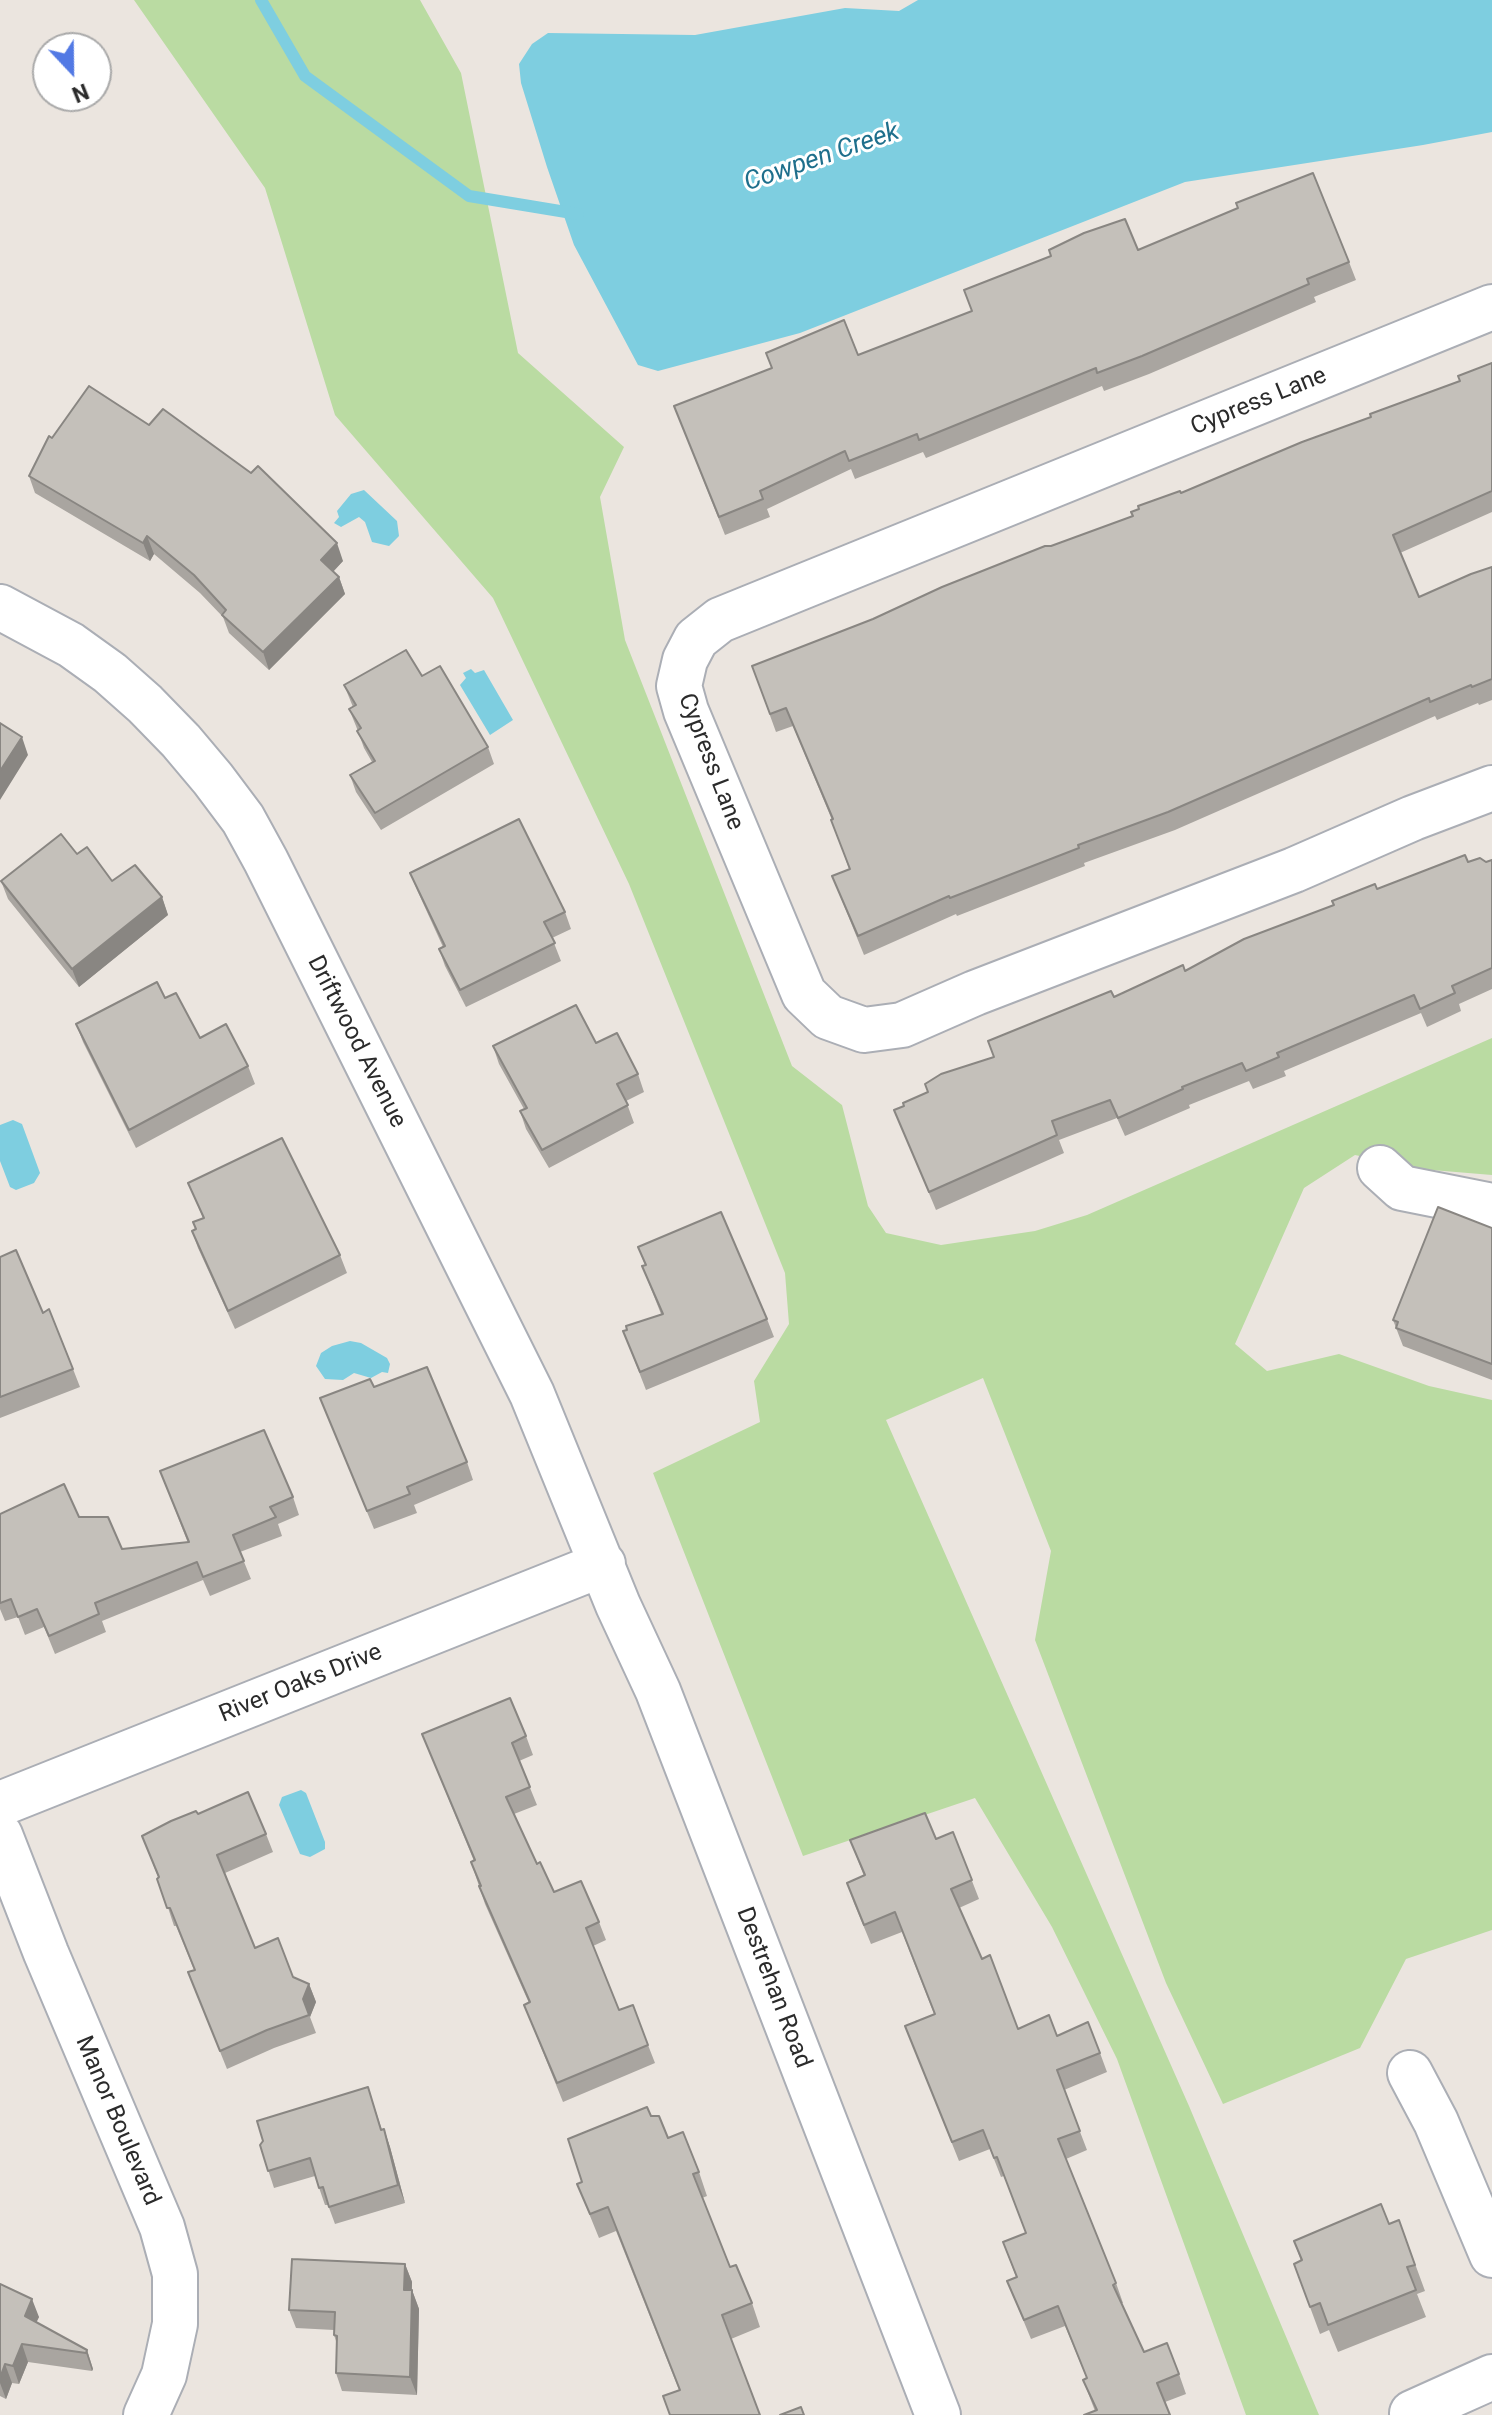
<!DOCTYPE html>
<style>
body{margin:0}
#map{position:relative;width:1492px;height:2415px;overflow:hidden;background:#ebe5df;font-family:Roboto,sans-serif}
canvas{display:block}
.north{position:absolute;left:32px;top:32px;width:80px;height:80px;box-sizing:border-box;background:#fff;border:2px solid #aaa;border-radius:50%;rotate:158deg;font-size:22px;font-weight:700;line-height:32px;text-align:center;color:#2b2b2b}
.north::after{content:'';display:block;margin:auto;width:28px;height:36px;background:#5279e4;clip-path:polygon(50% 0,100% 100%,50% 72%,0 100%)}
</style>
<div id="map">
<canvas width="1492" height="2415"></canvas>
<div class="north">N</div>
</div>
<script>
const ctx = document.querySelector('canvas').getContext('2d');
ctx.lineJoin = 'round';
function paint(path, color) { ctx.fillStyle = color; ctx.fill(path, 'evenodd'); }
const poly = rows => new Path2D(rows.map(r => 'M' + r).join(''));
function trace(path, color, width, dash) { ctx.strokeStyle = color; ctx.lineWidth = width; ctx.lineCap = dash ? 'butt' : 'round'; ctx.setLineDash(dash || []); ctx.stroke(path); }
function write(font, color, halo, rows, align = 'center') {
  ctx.font = font + ' Roboto,sans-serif'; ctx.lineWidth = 6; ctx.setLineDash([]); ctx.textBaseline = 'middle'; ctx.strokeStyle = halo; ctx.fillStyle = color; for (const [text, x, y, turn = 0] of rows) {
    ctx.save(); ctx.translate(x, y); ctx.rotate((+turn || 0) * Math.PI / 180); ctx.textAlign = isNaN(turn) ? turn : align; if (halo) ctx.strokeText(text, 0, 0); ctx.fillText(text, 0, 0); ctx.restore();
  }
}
paint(poly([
 [134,0,420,0,461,73,518,353,624,447,600,497,625,640,792,1066,842,1105,868,1206,886,1233,941,1245,1035,1231,1087,1215,1492,1038,1492,1175,1420,1169,1355,1155,1304,1188,1235,1344,1267,1371,1339,1354,1429,1386,1492,1400,1492,1930,1406,1959,1360,2048,1223,2104,1166,1983,1035,1640,1051,1551,983,1378,886,1420,1189,2106,1319,2415,1246,2415,1117,2059,1052,1927,975,1798,803,1856,653,1473,760,1422,754,1381,789,1324,785,1273,629,884,493,598,335,415,265,188]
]), '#badba2');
paint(poly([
 [918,0,1492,0,1492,132,1423,145,1185,182,800,333,658,371,638,365,574,245,547,167,521,83,519,64,532,44,548,33,695,35,845,8,899,11],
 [364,490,397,521,399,536,389,546,372,542,365,522,359,517,341,527,334,523,339,517,337,511,351,494],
 [471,669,475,673,484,670,513,720,490,735,460,685,466,678,463,673],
 [13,1120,22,1124,40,1173,34,1183,16,1190,10,1187,0,1161,0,1125],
 [350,1341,361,1343,387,1358,390,1364,388,1373,382,1372,371,1378,354,1373,343,1380,325,1379,316,1366,321,1353,332,1346],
 [301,1790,306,1793,325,1842,325,1849,310,1857,300,1854,279,1805,282,1797]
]), '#7ecee0');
trace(poly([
 [261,0,305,76,469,196,578,214]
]), '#7ecee0', 12);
const minor = poly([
 [1492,307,720,620,696,639,685,660,679,686,686,711,804,994,828,1017,864,1030,902,1025,975,993,1294,870,1413,818,1492,788],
 [0,607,71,645,110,673,145,704,181,741,213,779,243,819,266,861,532,1394,618,1605,658,1691,938,2415],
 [1380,1168,1402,1188,1492,1206],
 [0,1804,603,1564],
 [0,1835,46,1953,162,2227,175,2274,175,2324,164,2375,146,2415],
 [1410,2073,1436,2122,1492,2255],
 [1412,2413,1492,2377]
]);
trace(minor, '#abaeb5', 48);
trace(minor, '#fff', 44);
paint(poly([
 [1138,250,1349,262,1356,280,1314,297,1316,302,1149,374,1104,391,1102,386,926,458,923,452,855,479,851,469,767,509,770,517,725,535,674,406,858,355],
 [1492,363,1492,512,1400,553,1419,597,1492,567,1492,700,1479,705,1478,703,1437,720,1435,716,1175,830,1084,863,1085,866,957,916,956,914,864,955,832,876,849,869,832,820,793,726,776,732,752,666,873,619,1051,546,1133,516,1181,493,1460,381],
 [52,438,343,561,333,572,339,577,345,594,269,670,229,633,223,617,200,593,154,554,150,561,35,493,29,476],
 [422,676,488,747,494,764,381,830,356,792,350,775,372,762,364,748,356,726,349,709,353,707,344,685],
 [77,854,112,881,162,897,168,915,79,987,8,899,1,881],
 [1492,860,1492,989,1459,1004,1461,1011,1427,1027,1421,1013,1284,1071,1286,1076,1253,1089,1249,1081,1189,1105,1190,1108,1125,1136,1117,1118,1059,1140,1064,1153,936,1210,894,1110,904,1106,994,1057,1114,997,1185,971,1377,889,1468,862,1486,862],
 [410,873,565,912,571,929,552,938,561,961,466,1007,445,966,439,949,443,947,417,890],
 [165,998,200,1038,248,1066,255,1084,136,1148,83,1042,76,1024],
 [596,1043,638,1074,644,1092,626,1101,634,1123,549,1168,526,1129,520,1111,524,1109,499,1064,493,1046],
 [188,1183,340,1255,347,1273,235,1329,198,1248,192,1231,196,1229,203,1218],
 [1492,1228,1492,1380,1403,1346,1393,1320],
 [638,1247,767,1319,774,1337,646,1390,623,1331,661,1314,642,1266,645,1265],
 [0,1257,43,1313,73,1369,80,1387,0,1418],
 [374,1387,467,1462,473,1480,414,1505,417,1513,374,1529,320,1398],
 [160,1471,293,1497,299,1515,278,1524,282,1536,240,1552,251,1579,210,1596,203,1580,102,1621,106,1632,55,1654,44,1627,25,1635,18,1617,5,1621,0,1609,0,1514,79,1517,122,1549,188,1543],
 [422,1734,526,1736,533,1755,519,1761,537,1805,514,1814,537,1864,554,1892,599,1922,606,1940,593,1946,619,2010,648,2045,655,2063,563,2102,524,2005,529,2003,485,1904,471,1862,474,1861],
 [198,1814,266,1834,273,1852,225,1873,255,1948,293,1977,309,1984,316,2002,310,2017,316,2033,274,2048,227,2069,188,1972,194,1970,176,1926,174,1926,158,1877,142,1836],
 [953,1832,979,1899,959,1908,982,1959,1018,2029,1057,2036,1100,2053,1107,2072,1064,2090,1087,2150,1066,2159,1116,2283,1123,2303,1121,2303,1144,2352,1179,2374,1186,2394,1165,2402,1095,2411,1083,2380,1087,2379,1065,2326,1031,2339,1007,2281,1016,2277,1003,2242,1026,2233,1004,2176,1001,2177,990,2149,959,2161,905,2026,934,2014,902,1932,871,1944,854,1903,847,1883,864,1876,850,1840,936,1839],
 [368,2087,382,2130,384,2129,390,2147,405,2203,335,2224,328,2205,325,2205,315,2176,274,2188,260,2145],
 [651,2116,668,2138,699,2172,707,2196,702,2198,730,2267,752,2303,760,2327,731,2339,679,2390,616,2231,599,2238,577,2184,582,2182],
 [1399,2220,1425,2291,1417,2294,1426,2317,1338,2352,1329,2330,1320,2334,1294,2264,1301,2261,1294,2241,1389,2224],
 [405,2264,412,2282,412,2290,419,2309,417,2395,342,2391,336,2373,337,2344,334,2335,334,2330,296,2328,289,2310],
 [0,2284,39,2317,36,2322,87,2350,93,2369,92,2371,28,2362,19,2384,12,2383,6,2399,0,2396]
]), '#a9a5a0');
paint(poly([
 [147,536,154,554,150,561,143,543],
 [337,543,343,561,327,578,321,560],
 [339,577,345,594,269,670,263,652],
 [22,737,28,755,0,800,0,771],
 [162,897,168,915,79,987,72,969],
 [309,1984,316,2002,310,2017,303,1999],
 [384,2129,390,2147,405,2203,398,2185],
 [405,2264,412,2282,411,2308,404,2290],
 [412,2290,419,2309,417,2395,410,2377],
 [32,2299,39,2317,31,2334,25,2316],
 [22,2344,28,2362,19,2384,13,2366],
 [87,2350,93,2369,92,2371,86,2353],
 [5,2364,12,2383,6,2399,0,2383,0,2378]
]), '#898682');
const building = poly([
 [1313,173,1349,262,1307,279,1309,284,1142,356,1097,373,1096,368,919,440,917,434,849,461,845,451,760,491,763,499,719,517,674,406,772,368,766,353,844,320,858,355,972,311,964,290,1051,256,1049,250,1084,233,1125,219,1138,250,1238,208,1236,203,1313,173],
 [1492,363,1492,491,1393,535,1419,597,1471,574,1492,567,1492,679,1472,687,1471,685,1430,702,1429,698,1168,812,1078,845,1079,848,950,898,949,896,858,936,832,876,850,869,831,820,833,819,786,708,770,714,752,666,873,619,942,587,1045,546,1051,546,1133,516,1131,512,1139,509,1138,506,1180,491,1181,493,1302,442,1371,417,1370,414,1460,381,1458,376,1492,363],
 [89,386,149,425,163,409,251,473,258,466,337,543,321,560,339,577,263,652,222,615,226,610,194,575,147,536,143,543,29,476,49,436,52,438,89,386],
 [406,650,422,676,440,666,488,747,375,813,350,775,375,761,357,731,361,728,349,709,356,705,344,685,406,650],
 [0,723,22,737,0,771,0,723],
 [519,819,565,912,544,922,555,943,460,990,439,949,445,946,410,873,519,819],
 [61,834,77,854,87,847,112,881,135,865,162,897,72,969,1,881,61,834],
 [1465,855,1468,862,1480,858,1486,862,1492,860,1492,968,1452,986,1455,993,1420,1009,1414,995,1277,1053,1279,1057,1246,1071,1242,1063,1182,1087,1183,1089,1118,1118,1110,1100,1052,1121,1057,1135,929,1192,894,1110,904,1106,903,1103,928,1092,925,1084,941,1074,994,1057,988,1041,1111,991,1114,997,1183,965,1185,971,1244,939,1334,905,1332,901,1375,884,1377,889,1465,855],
 [157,982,165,998,176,993,200,1038,226,1024,248,1066,129,1130,76,1024,157,982],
 [576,1005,596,1043,617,1033,638,1074,617,1084,628,1105,542,1150,520,1111,527,1108,493,1046,576,1005],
 [282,1138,340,1255,228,1311,192,1231,196,1229,193,1222,204,1218,188,1183,282,1138],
 [1438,1207,1492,1228,1492,1364,1396,1328,1398,1322,1393,1320,1438,1207],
 [721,1212,767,1319,640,1372,623,1331,627,1330,626,1326,663,1314,642,1266,646,1265,638,1247,721,1212],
 [16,1250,43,1313,49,1309,73,1369,0,1397,0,1257,16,1250],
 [427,1367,467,1462,407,1487,410,1494,367,1511,320,1398,370,1379,374,1387,427,1367],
 [264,1430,293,1497,270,1507,276,1517,233,1535,244,1561,203,1577,197,1562,95,1603,99,1614,49,1636,37,1609,18,1617,11,1599,0,1603,0,1514,64,1484,79,1517,108,1517,122,1549,189,1542,160,1471,264,1430],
 [510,1698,526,1736,512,1743,530,1787,506,1797,537,1864,540,1862,554,1892,581,1881,599,1922,586,1928,619,2010,633,2005,648,2045,557,2083,524,2005,530,2002,479,1886,481,1886,471,1862,475,1860,422,1734,510,1698],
 [248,1792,266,1834,217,1855,255,1948,278,1938,293,1977,309,1984,303,1999,309,2015,267,2030,220,2051,188,1972,195,1970,170,1908,167,1908,157,1879,159,1877,142,1836,171,1821,196,1811,198,1814,248,1792],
 [925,1813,936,1839,953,1832,972,1880,951,1889,982,1959,990,1955,1018,2029,1049,2015,1057,2036,1088,2022,1100,2053,1057,2070,1080,2131,1058,2139,1116,2283,1113,2285,1144,2352,1167,2343,1179,2374,1157,2383,1170,2415,1084,2415,1097,2410,1083,2380,1087,2378,1058,2306,1024,2320,1007,2281,1017,2277,1003,2242,1026,2233,997,2157,994,2158,983,2130,952,2142,905,2026,935,2014,895,1912,864,1925,847,1883,865,1875,850,1840,925,1813],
 [368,2087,381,2130,384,2129,398,2185,329,2207,323,2187,319,2188,310,2158,268,2171,260,2145,263,2141,257,2121,368,2087],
 [647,2107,651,2116,659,2116,668,2138,683,2132,699,2172,693,2174,730,2267,736,2265,752,2303,722,2315,760,2415,670,2415,663,2396,680,2390,608,2207,590,2214,577,2184,582,2182,568,2139,647,2107],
 [1381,2204,1389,2224,1399,2220,1415,2265,1407,2267,1416,2290,1328,2325,1320,2303,1310,2307,1294,2264,1302,2260,1294,2241,1381,2204],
 [292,2259,405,2264,404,2290,412,2290,410,2377,336,2373,337,2336,334,2335,335,2312,289,2310,292,2259],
 [0,2284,32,2299,25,2316,87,2350,86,2353,22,2344,13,2366,5,2364,0,2378,0,2284],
 [801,2407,804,2415,780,2415,801,2407]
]);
paint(building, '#c4c0ba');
trace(building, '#898682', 2);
write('24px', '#2b2b2b', '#fff', [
 ["Cypress Lane",1259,402,-22],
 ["Cypress Lane",710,762,69],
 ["Driftwood Avenue",356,1042,63],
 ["River Oaks Drive",301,1684,-22],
 ["Destrehan Road",773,1988,69],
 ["Manor Boulevard",117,2121,67]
]);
write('italic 26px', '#1e6f8c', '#fff', [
 ["Cowpen Creek",822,158,-19]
]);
</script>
